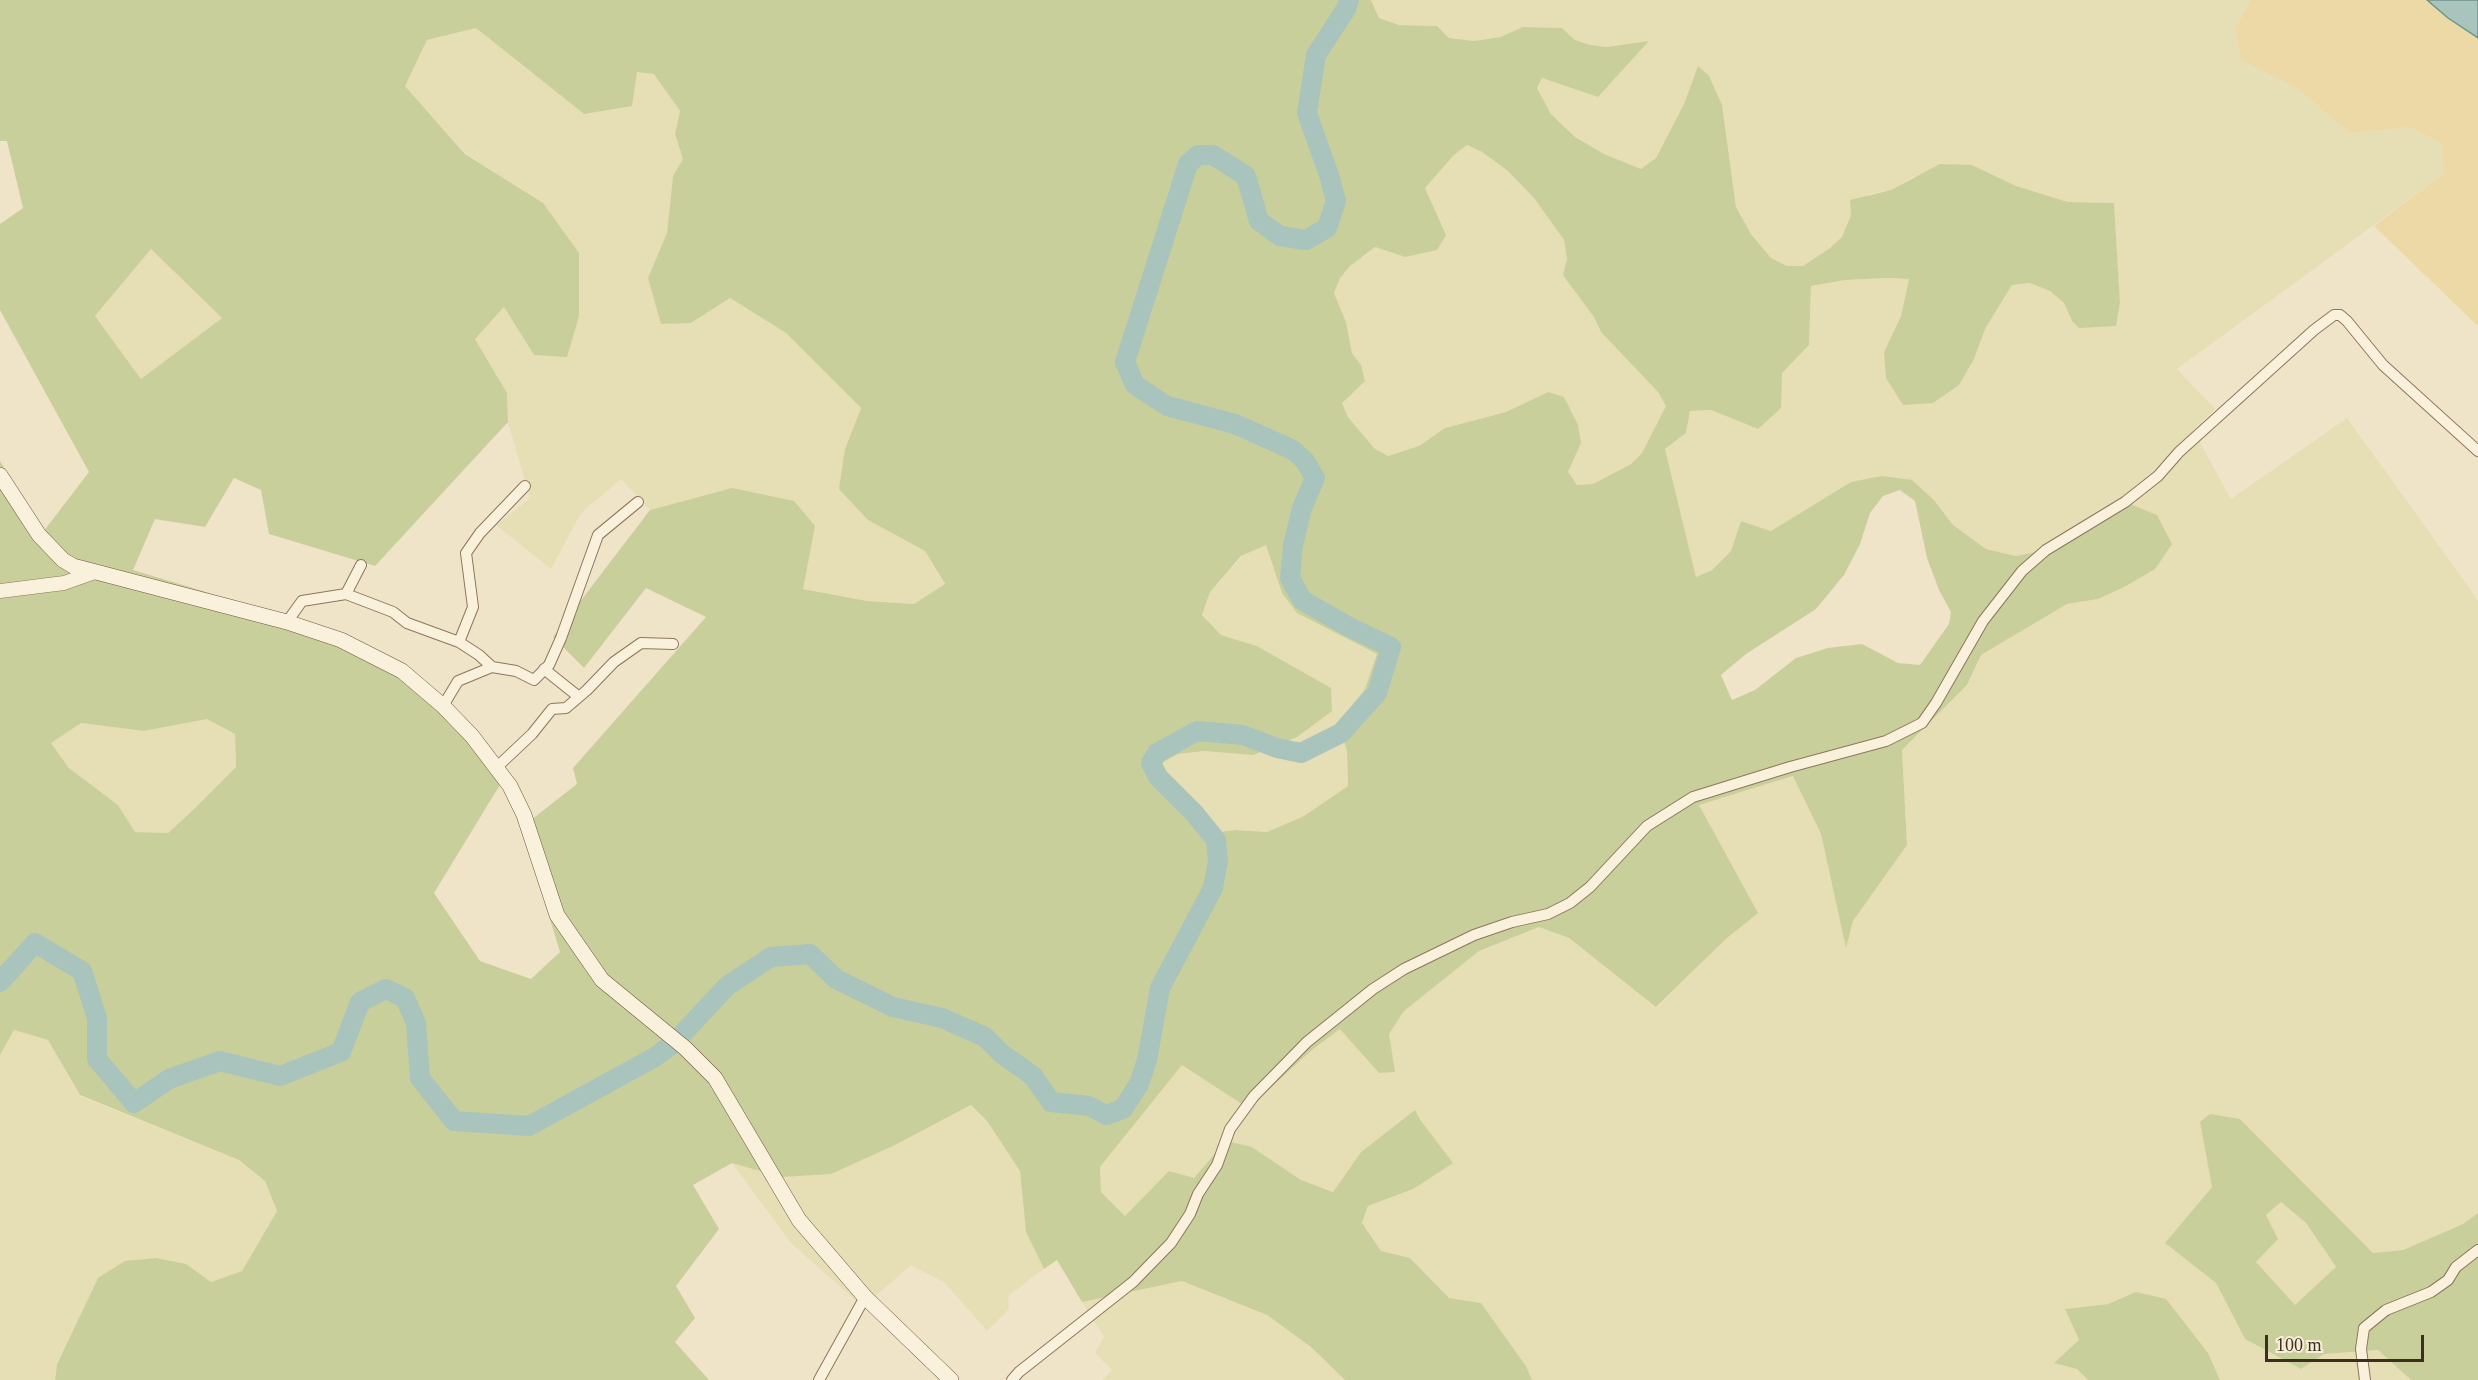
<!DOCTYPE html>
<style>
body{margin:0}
#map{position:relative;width:2478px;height:1380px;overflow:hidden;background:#f0e4c8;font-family:"Times New Roman",serif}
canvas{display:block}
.scale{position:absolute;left:2265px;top:1335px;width:159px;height:27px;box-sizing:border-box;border:3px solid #3d2e20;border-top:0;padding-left:8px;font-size:18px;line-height:21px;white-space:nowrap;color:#3d2e20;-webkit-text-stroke:4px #f7eed8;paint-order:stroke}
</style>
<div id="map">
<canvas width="2478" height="1380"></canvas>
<div class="scale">100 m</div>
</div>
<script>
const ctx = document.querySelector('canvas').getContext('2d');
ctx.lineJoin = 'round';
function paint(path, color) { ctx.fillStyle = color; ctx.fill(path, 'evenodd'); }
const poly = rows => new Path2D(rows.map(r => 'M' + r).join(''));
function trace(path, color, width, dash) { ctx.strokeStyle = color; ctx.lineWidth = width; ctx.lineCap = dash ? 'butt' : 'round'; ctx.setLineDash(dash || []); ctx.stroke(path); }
paint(poly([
 [1371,0,2249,0,2250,2,2235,29,2241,60,2297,88,2350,133,2411,127,2441,143,2445,173,2177,369,2215,409,2193,430,2231,499,2347,418,2478,600,2478,1213,2463,1224,2403,1250,2373,1253,2240,1119,2200,1122,2212,1187,2165,1243,2216,1283,2245,1339,2301,1369,2324,1354,2378,1350,2411,1380,2220,1380,2208,1353,2137,1292,2108,1304,2065,1309,2079,1340,2077,1369,2088,1380,1532,1380,1526,1366,1481,1303,1449,1298,1410,1258,1381,1251,1362,1223,1368,1206,1413,1189,1421,1121,1415,1110,1361,1152,1333,1192,1301,1180,1252,1147,1194,1178,1169,1172,1125,1216,1101,1192,1100,1167,1182,1065,1313,1048,1340,1028,1379,1073,1394,1071,1389,1034,1404,1011,1479,951,1539,927,1569,938,1657,1007,1727,938,1757,912,1699,805,1794,776,1821,834,1846,947,1853,921,1907,845,1902,750,1967,685,1981,655,2067,604,2098,599,2046,550,2016,556,1986,549,1953,525,1934,500,1912,480,1851,482,1771,531,1741,521,1731,551,1712,570,1696,577,1665,449,1686,433,1690,411,1711,410,1757,429,1782,373,1809,345,1811,286,1845,280,1888,278,1909,279,1901,316,1884,352,1974,359,1985,329,2012,285,2030,283,2050,291,2064,303,2072,321,2116,326,2120,303,2114,203,2068,202,2016,186,1972,165,1913,177,1891,190,1869,194,1851,215,1842,237,1830,248,1803,266,1787,266,1771,258,1751,234,1736,207,1722,105,1698,66,1684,104,1656,158,1641,169,1604,154,1575,137,1551,114,1537,88,1542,78,1598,97,1648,42,1607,47,1590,45,1575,40,1562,28,1523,27,1500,37,1474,41,1449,38,1437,26,1399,25,1379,18],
 [476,28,584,114,637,71,654,73,680,111,675,134,683,159,673,176,667,233,648,278,691,323,730,298,786,333,861,408,845,449,868,520,925,551,945,585,914,604,867,601,803,589,732,488,650,510,621,479,581,513,551,569,496,525,530,498,508,422,507,393,475,339,504,307,534,355,543,203,466,154,405,86,427,40],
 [1467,145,1482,152,1508,171,1534,198,1564,240,1567,259,1601,332,1658,392,1666,406,1643,453,1631,464,1593,484,1577,485,1568,472,1580,443,1548,392,1506,412,1445,428,1419,446,1388,456,1374,448,1348,417,1342,403,1361,365,1352,353,1346,322,1334,293,1339,278,1350,266,1375,247,1405,257,1446,235,1425,188,1454,155],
 [151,249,222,318,141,379,95,316],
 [1266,544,1282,593,1378,654,1365,689,1338,722,1347,751,1348,786,1304,816,1267,832,1235,830,1206,834,1172,803,1155,779,1158,765,1178,754,1204,751,1253,755,1331,688,1257,646,1221,635,1202,614,1210,592,1242,556],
 [207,719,235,734,236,767,191,812,168,833,135,832,118,805,69,768,51,742,81,723,144,731],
 [14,1030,48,1040,80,1096,239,1160,265,1181,277,1211,242,1271,210,1282,186,1264,98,1278,57,1363,55,1380,0,1380,0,1055],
 [972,1105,987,1121,1020,1171,1026,1232,1044,1269,1008,1296,1009,1309,987,1331,945,1283,911,1265,863,1307,791,1243,732,1163,781,1177,895,1145],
 [2281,1202,2306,1223,2336,1268,2295,1306,2256,1262,2277,1239,2266,1215],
 [1182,1281,1267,1315,1311,1347,1345,1380,1102,1380,1112,1370,1095,1353,1104,1337,1082,1302]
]), '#e6deb5');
paint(poly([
 [0,0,1371,0,1379,18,1399,25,1437,26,1449,38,1474,41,1500,37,1523,27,1562,28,1575,40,1590,45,1607,47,1649,41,1598,97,1542,78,1537,88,1551,114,1575,137,1604,154,1641,169,1656,158,1684,104,1698,66,1709,76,1722,105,1736,207,1751,234,1771,258,1787,266,1803,266,1830,248,1842,237,1851,215,1850,200,1891,190,1940,164,1972,165,2016,186,2068,202,2114,203,2120,303,2116,326,2079,328,2072,321,2064,303,2050,291,2030,283,2012,285,1985,329,1974,359,1959,385,1933,403,1903,405,1886,378,1884,352,1901,316,1909,279,1888,278,1845,280,1811,286,1809,345,1782,373,1781,408,1758,429,1711,410,1690,411,1686,433,1665,449,1696,577,1712,570,1731,551,1741,521,1771,531,1851,482,1882,476,1912,480,1934,500,1953,525,1986,549,2016,556,2046,550,2097,513,2125,502,2157,515,2172,544,2155,569,2126,586,2098,599,2067,604,1981,655,1967,685,1902,750,1907,845,1853,921,1846,948,1821,834,1793,776,1699,805,1758,913,1727,938,1656,1007,1569,938,1539,927,1479,951,1404,1011,1389,1034,1395,1072,1379,1073,1340,1029,1313,1049,1248,1108,1182,1065,1100,1167,1101,1192,1125,1216,1169,1171,1194,1178,1226,1141,1252,1147,1301,1180,1333,1192,1361,1152,1415,1110,1421,1121,1453,1163,1413,1189,1368,1206,1362,1223,1381,1251,1410,1258,1449,1298,1481,1303,1526,1366,1532,1380,1345,1380,1311,1347,1267,1315,1182,1281,1082,1302,1057,1260,1044,1269,1026,1232,1020,1171,987,1121,971,1105,895,1145,831,1174,781,1177,732,1163,693,1185,719,1229,676,1286,695,1318,675,1342,709,1380,55,1380,57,1364,98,1278,125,1261,156,1258,186,1264,211,1282,242,1271,277,1211,265,1181,239,1160,80,1095,48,1040,14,1030,0,1055,0,461,43,532,89,472,0,310,0,224,23,208,7,141,0,141],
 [476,28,584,114,632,106,637,72,654,74,680,111,675,134,683,159,673,176,667,233,648,278,661,324,691,323,730,298,786,333,861,408,845,449,839,489,868,520,925,551,945,584,914,604,867,601,803,589,815,526,794,501,732,488,650,510,553,637,584,668,646,588,706,617,573,768,577,784,522,827,560,952,531,979,480,961,434,893,506,775,411,679,289,617,133,570,155,519,205,527,234,478,261,490,269,534,375,566,508,422,507,393,475,339,504,307,534,355,567,357,579,316,579,253,543,203,465,154,405,86,427,40],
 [1467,145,1482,152,1508,171,1534,198,1564,240,1567,259,1563,275,1594,317,1601,332,1658,392,1666,406,1642,453,1631,464,1593,484,1577,485,1568,472,1581,443,1578,425,1564,397,1548,392,1506,412,1445,428,1419,446,1388,456,1374,448,1348,417,1342,403,1365,381,1361,365,1352,353,1346,322,1334,293,1340,278,1350,266,1375,247,1405,257,1437,250,1446,235,1425,188,1454,155],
 [151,249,222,318,141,379,95,316],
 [1900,490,1915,501,1927,558,1939,590,1951,612,1949,624,1920,665,1898,663,1862,644,1828,648,1796,658,1755,690,1732,700,1721,675,1746,654,1816,609,1844,575,1860,544,1870,513,1883,496],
 [1266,545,1282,593,1297,613,1377,654,1365,689,1338,722,1347,751,1348,786,1304,816,1267,832,1235,830,1206,834,1172,803,1155,779,1158,765,1178,754,1204,751,1253,755,1297,737,1332,711,1331,688,1257,646,1221,635,1202,615,1210,592,1241,556],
 [207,719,235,734,236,767,191,812,168,833,135,832,118,805,69,768,51,743,81,723,144,731],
 [2210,1114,2240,1119,2373,1253,2403,1250,2463,1224,2478,1213,2478,1380,2411,1380,2378,1350,2324,1354,2301,1369,2245,1339,2216,1283,2165,1243,2212,1187,2200,1122],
 [2281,1202,2306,1223,2336,1267,2295,1305,2256,1262,2278,1239,2266,1215],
 [2136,1292,2166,1299,2208,1353,2220,1380,2088,1380,2077,1369,2054,1363,2079,1340,2065,1309,2108,1304]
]), '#c9cf9b');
paint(poly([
 [2249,0,2427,0,2448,18,2478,38,2478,326,2374,226,2445,173,2441,143,2411,127,2350,133,2297,88,2241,60,2235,29,2250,2]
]), '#ecd9a5');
const water = poly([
 [2427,0,2478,0,2478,38,2448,18,2427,0]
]);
paint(water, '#a9c4bc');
trace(water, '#6f938a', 1.5);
trace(poly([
 [0,982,35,943,82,971,97,1018,97,1059,134,1103,169,1079,220,1061,280,1076,341,1052,360,1002,386,989,405,998,416,1023,420,1078,454,1121,529,1126,655,1057,674,1043,727,986,771,957,810,954,836,979,893,1007,942,1018,985,1037,1002,1054,1033,1076,1051,1102,1089,1106,1106,1115,1123,1109,1139,1084,1147,1060,1160,988,1213,888,1218,861,1216,840,1195,814,1158,777,1151,763,1157,753,1197,731,1243,735,1277,748,1301,753,1341,733,1377,693,1391,647,1349,627,1302,600,1290,578,1293,545,1302,508,1315,478,1305,461,1293,450,1235,424,1167,406,1135,385,1125,362,1188,164,1198,155,1213,155,1246,176,1259,221,1280,236,1306,240,1327,228,1336,201,1329,175,1307,113,1316,55,1346,9,1349,0]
]), '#a9c4bc', 20);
const minor = poly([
 [346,594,361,565],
 [287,622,302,601,346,594,393,612,407,623,459,642,479,655,492,667],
 [459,642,473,607,466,553,480,533,525,486],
 [544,669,579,697],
 [443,706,458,681,492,667,516,671,534,680,549,665,561,638,598,535,638,502],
 [497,767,532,734,552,709,566,708,587,690,614,662,641,643,673,644],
 [819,1380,865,1297],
 [1012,1380,1019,1372,1133,1282,1171,1243,1190,1214,1198,1194,1217,1165,1230,1129,1254,1096,1307,1042,1373,989,1404,969,1474,935,1512,922,1548,914,1570,903,1590,887,1647,826,1693,797,1790,767,1886,741,1922,723,1936,703,1983,621,2022,571,2046,550,2125,502,2158,476,2179,452,2314,330,2334,315,2340,315,2347,321,2383,365,2478,451],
 [2365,1380,2361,1349,2364,1328,2386,1310,2431,1292,2448,1280,2456,1267,2478,1250]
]);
const tertiary = poly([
 [0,591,64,583,95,572]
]);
const secondary = poly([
 [0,475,39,535,63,560,73,566,287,622,341,640,402,671,443,706,472,736,510,786,524,815,557,915,602,980,685,1048,715,1078,799,1220,865,1297,951,1380]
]);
trace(minor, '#8d765c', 12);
trace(tertiary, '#8d765c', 15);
trace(secondary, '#6f573f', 16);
trace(minor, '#faf1dc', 10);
trace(tertiary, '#faf1dc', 14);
trace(secondary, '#faf1dc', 15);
</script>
